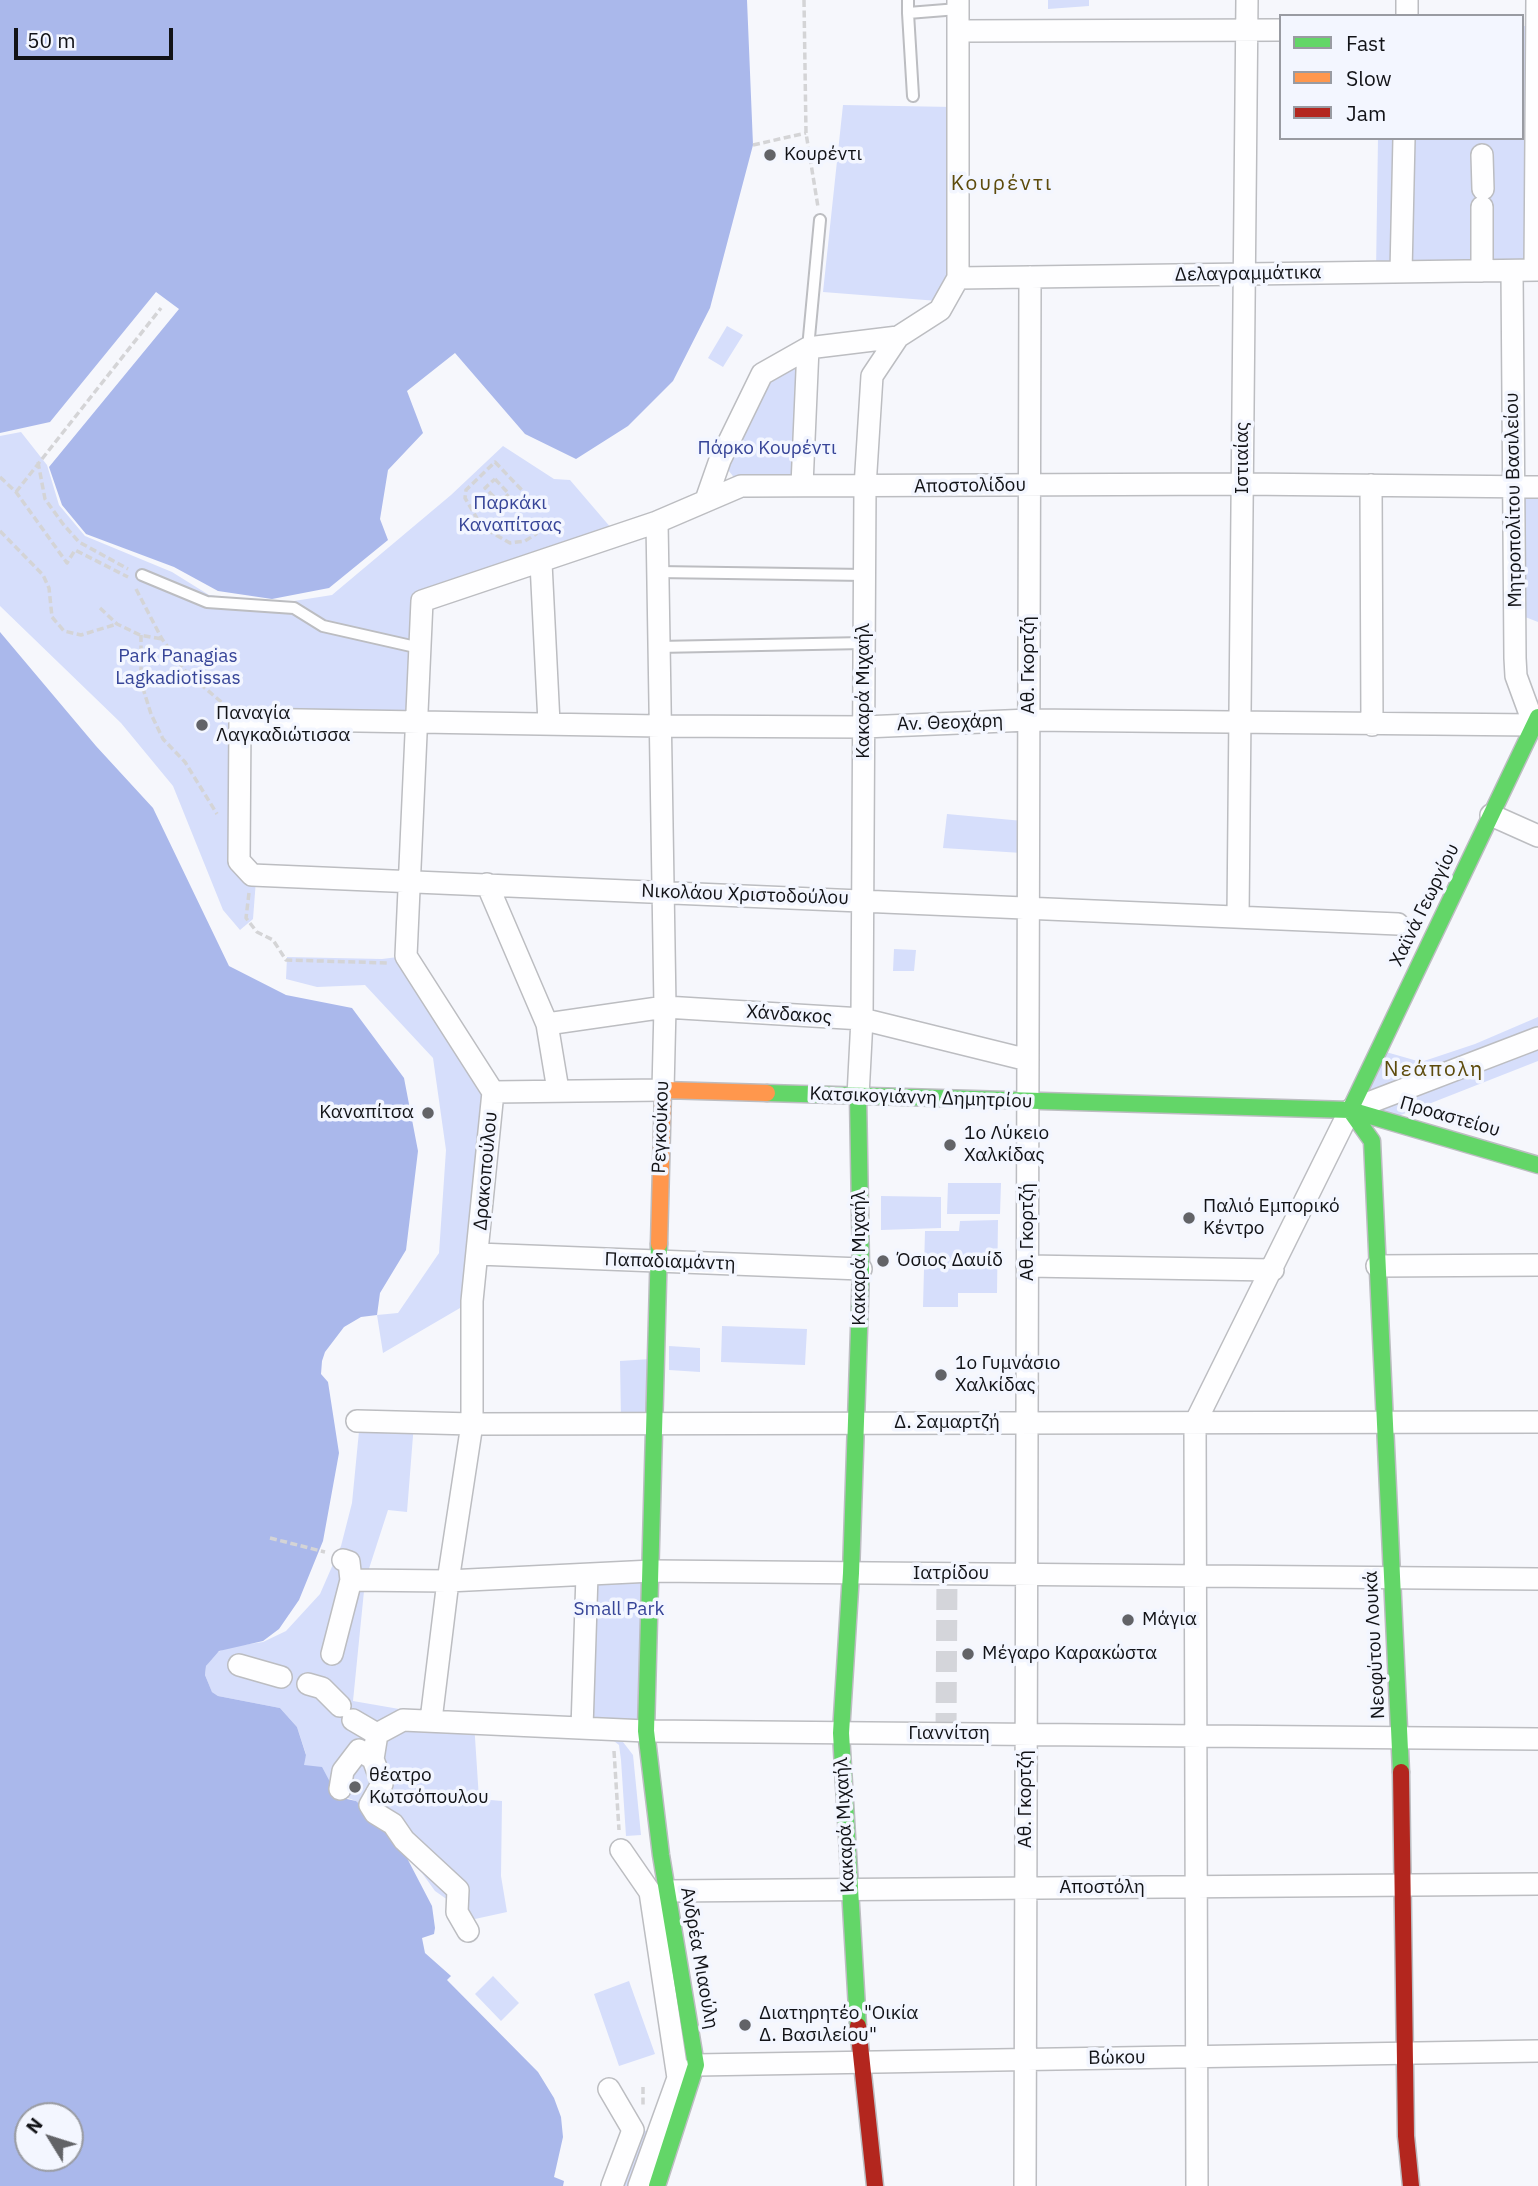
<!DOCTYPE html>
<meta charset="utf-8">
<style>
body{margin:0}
#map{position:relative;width:1538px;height:2186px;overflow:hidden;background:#f6f7fc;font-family:"IBM Plex Sans",sans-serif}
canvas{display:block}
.legend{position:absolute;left:1279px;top:14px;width:245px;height:126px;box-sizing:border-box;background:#f3f6ff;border:2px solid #999ba2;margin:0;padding:9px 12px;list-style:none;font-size:21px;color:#121317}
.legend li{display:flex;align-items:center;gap:14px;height:35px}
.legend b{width:35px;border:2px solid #999ba2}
.north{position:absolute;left:14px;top:2102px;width:70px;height:70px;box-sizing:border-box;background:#f3f6ff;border:2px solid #999ba2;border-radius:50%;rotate:308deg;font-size:19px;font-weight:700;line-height:28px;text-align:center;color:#121317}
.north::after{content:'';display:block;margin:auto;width:24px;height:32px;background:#626367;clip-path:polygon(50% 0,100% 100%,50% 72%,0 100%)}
.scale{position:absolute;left:14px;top:28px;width:159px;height:32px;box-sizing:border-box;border:4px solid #121317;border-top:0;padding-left:9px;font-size:21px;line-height:24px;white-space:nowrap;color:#121317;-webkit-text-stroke:5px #f3f6ff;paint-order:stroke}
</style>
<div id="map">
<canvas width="1538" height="2186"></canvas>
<ul class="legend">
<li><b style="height:9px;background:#63d668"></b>Fast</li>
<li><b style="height:9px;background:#ff974d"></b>Slow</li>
<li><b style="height:9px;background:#b3261e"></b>Jam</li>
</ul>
<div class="north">N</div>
<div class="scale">50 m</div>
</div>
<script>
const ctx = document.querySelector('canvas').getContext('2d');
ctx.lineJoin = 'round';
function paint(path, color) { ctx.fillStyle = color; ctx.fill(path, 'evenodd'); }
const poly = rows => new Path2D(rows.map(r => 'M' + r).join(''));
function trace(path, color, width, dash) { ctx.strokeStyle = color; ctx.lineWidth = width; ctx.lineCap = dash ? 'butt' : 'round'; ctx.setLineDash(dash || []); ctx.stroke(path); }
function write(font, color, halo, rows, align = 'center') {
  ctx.font = font + ' "IBM Plex Sans",sans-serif'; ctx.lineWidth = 7; ctx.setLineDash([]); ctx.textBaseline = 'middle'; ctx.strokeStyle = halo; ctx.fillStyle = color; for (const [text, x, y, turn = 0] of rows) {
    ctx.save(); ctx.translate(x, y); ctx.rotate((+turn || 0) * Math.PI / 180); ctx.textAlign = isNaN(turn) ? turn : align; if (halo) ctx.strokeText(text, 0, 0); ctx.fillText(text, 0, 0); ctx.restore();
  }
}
paint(poly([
 [1048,0,1089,0,1089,6,1048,9],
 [1522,26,1538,26,1535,270,1376,272,1378,138,1522,138],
 [843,105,953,107,951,272,938,301,823,292],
 [727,326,743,335,723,367,708,358],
 [808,348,802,485,741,486,720,460,762,374],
 [21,432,47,465,59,505,85,536,172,572,209,595,275,604,332,595,451,495,503,446,554,479,570,480,618,536,422,601,418,721,241,720,239,861,256,880,253,919,240,930,223,910,173,786,121,723,0,606,0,436],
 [1512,486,1538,487,1538,622,1515,613],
 [947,814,1023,821,1022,853,943,848],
 [894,949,916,950,914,971,893,971],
 [406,956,493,1092,472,1301,383,1353,377,1315,398,1313,439,1253,446,1150,433,1058,365,985,317,987,286,979,287,957,382,959],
 [1538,1017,1538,1061,1393,1118,1350,1110,1379,1050,1421,1062,1475,1044],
 [948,1183,1001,1183,1000,1214,947,1214],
 [881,1196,941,1197,941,1228,881,1230],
 [998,1220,997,1293,958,1293,958,1307,923,1307,925,1231,959,1231,960,1221],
 [722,1326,807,1329,805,1365,721,1362],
 [669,1346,700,1348,700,1372,669,1370],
 [651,1359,651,1422,621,1420,620,1361],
 [360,1421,414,1423,407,1512,388,1510,365,1581,353,1701,474,1722,479,1799,502,1801,501,1876,507,1912,475,1919,435,1891,399,1841,364,1808,356,1801,334,1793,303,1765,306,1754,297,1727,280,1708,218,1696,212,1692,205,1675,206,1666,214,1654,228,1647,263,1642,286,1631,320,1594,341,1546,352,1503],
 [652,1571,646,1731,582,1728,587,1575],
 [614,1741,623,1742,633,1755,641,1835,626,1836,621,1760,619,1745],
 [493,1976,519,2003,501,2021,475,1994],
 [629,1981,655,2054,619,2066,594,1994],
 [642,2130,658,2134,639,2186,612,2186]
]), '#d6defb');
paint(poly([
 [0,0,747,0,753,145,710,308,673,381,628,426,576,459,525,434,455,353,407,391,423,433,388,470,380,519,388,540,329,588,272,599,218,591,174,567,86,534,62,505,49,467,179,309,156,292,50,422,0,433],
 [0,632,96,746,153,808,229,966,286,995,352,1008,404,1078,418,1151,406,1250,380,1293,377,1315,361,1317,344,1327,325,1352,322,1361,321,1374,328,1382,339,1453,323,1541,299,1600,279,1629,263,1641,219,1651,206,1666,205,1675,212,1692,218,1696,280,1708,297,1727,306,1755,304,1765,322,1767,330,1782,333,1796,356,1801,395,1835,432,1906,435,1928,434,1934,422,1938,425,1953,451,1976,447,1980,538,2072,554,2098,561,2117,563,2137,554,2177,564,2181,563,2186,0,2186],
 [28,2116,70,2116,70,2158,28,2158]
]), '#aab8eb');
trace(poly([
 [946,1734,947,1574]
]), '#d4d5da', 21, [21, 10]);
const lane = poly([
 [908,0,908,13,958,9],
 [908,13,913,96],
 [808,348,820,220],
 [658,572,865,575],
 [142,575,207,602,294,608,323,626,420,648],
 [658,647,864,643]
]);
const street = poly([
 [1407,16,1407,0],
 [959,31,1281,30],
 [1482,155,1483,189],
 [1535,270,1537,0],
 [1482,271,1482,207],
 [1401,272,1404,138],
 [958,278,1538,270],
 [802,485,808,348],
 [1371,485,1372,725],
 [706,500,720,460,762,374,808,348,898,337,940,310,958,278,958,0],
 [541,563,549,723],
 [1491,815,1538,836],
 [487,884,547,1024,558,1090],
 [1238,917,1247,0],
 [1398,924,252,875,239,861,240,719,660,726,864,727,1029,720,1534,725,1516,676,1515,658,1512,271],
 [547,1024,665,1007,862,1019,1028,1060],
 [493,1092,663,1090,665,1007,657,522],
 [858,1096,862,1019,865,487,872,376,898,337],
 [478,1254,861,1269],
 [1027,1266,1273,1270],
 [1377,1266,1538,1265],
 [357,1421,472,1424,1538,1422],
 [351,1580,448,1581,652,1571,1538,1579],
 [332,1654,351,1580,349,1562,343,1560],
 [239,1665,281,1677],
 [308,1684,322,1688,340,1706],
 [353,1720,377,1734],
 [431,1720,448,1581,472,1424,472,1301,493,1092,406,956,422,601,657,522,741,486,1242,484,1538,487],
 [582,1728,587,1575],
 [373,1759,382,1784,370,1805,375,1813,393,1824,404,1840,458,1890,457,1912,468,1931],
 [340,1789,343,1771,359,1750,373,1759,377,1734,403,1720,646,1731,1538,1739],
 [621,1850,650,1892,678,2078,639,2186],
 [666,1891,1538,1884],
 [696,2065,1538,2051],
 [609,2089,633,2130],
 [612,2186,633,2130],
 [1025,2186,1030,277],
 [1197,2186,1195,1423,1350,1110,1538,1038]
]);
const fast = poly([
 [767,1093,1350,1110,1538,1165],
 [1350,1110,1372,1141,1401,1772],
 [1350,1110,1538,717],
 [858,2026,841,1733,851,1573,861,1269,858,1096],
 [657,2186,696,2065,661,1855,646,1731,659,1244]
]);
const slow = poly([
 [659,1244,663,1090,767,1093]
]);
const jam = poly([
 [1401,1772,1406,2136,1411,2186],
 [858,2026,875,2186]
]);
trace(lane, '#bcbdc1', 14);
trace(street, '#bcbdc1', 24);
trace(fast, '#bcbdc1', 19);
trace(slow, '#bcbdc1', 19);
trace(jam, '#bcbdc1', 19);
trace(poly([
 [804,0,806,133,818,207],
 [753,145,806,133],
 [38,462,45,499,63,524,79,542,128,569],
 [0,477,16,492,67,563,75,550,128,577],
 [495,479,509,494,500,503,485,488,495,479],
 [16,492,161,308],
 [536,505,495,462,466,490,465,498,482,527,510,543,525,541,536,534,543,519],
 [0,531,43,575,49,588,52,617,64,631,81,635,117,624],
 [136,589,162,639,186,672,226,706],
 [100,608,117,624,140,635,162,639],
 [141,635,141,682,151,714,163,739,185,762,217,814],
 [249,893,246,918,257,932,273,940,286,960,389,963],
 [270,1538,325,1552],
 [614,1751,619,1830],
 [643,2087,643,2106]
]), '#d4d4d6', 3.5, [7, 3.5]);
trace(lane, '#fefeff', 10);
trace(street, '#fefeff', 21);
trace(fast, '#63d668', 16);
trace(slow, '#ff974d', 16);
trace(jam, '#b3261e', 16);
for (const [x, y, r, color] of [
 [770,155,7,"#626367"],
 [202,725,7,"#626367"],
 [428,1113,7,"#626367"],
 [950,1145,7,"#626367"],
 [1189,1218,7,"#626367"],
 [883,1261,7,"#626367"],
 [941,1375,7,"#626367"],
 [1128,1620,7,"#626367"],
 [968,1654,7,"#626367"],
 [355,1787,7,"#626367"],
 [745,2025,7,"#626367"]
]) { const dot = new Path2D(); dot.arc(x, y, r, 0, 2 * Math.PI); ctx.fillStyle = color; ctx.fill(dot); trace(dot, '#f3f6ff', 2.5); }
write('19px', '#121317', '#f3f6ff', [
 ["Κουρέντι",784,155],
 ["Παναγία",216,714],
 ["Λαγκαδιώτισσα",216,736],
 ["Καναπίτσα",414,1113,"right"],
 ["1ο Λύκειο",964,1134],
 ["Χαλκίδας",964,1156],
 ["Παλιό Εμπορικό",1203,1207],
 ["Κέντρο",1203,1229],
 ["Όσιος Δαυίδ",897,1261],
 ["1ο Γυμνάσιο",955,1364],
 ["Χαλκίδας",955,1386],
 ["Μάγια",1142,1620],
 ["Μέγαρο Καρακώστα",982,1654],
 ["θέατρο",369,1776],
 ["Κωτσόπουλου",369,1798],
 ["Διατηρητέο \"Οικία",759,2014],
 ["Δ. Βασιλείου\"",759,2036]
], 'left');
write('19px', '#121317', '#f3f6ff', [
 ["Δελαγραμμάτικα",1248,274,-1],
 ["Ιστιαίας",1243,458,-90],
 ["Αποστολίδου",970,486,-1],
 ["Μητροπολίτου Βασιλείου",1514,500,-91],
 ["Αθ. Γκορτζή",1029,665,-90],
 ["Κακαρά Μιχαήλ",864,691,-90],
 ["Αν. Θεοχάρη",950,723,-2],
 ["Νικολάου Χριστοδούλου",745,895,2],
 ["Χαϊνά Γεωργίου",1425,905,-64],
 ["Χάνδακος",789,1015,4],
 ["Κατσικογιάννη Δημητρίου",921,1098,2],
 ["Προαστείου",1450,1117,16],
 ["Ρεγκούκου",661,1127,-88],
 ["Δρακοπούλου",486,1171,-85],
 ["Αθ. Γκορτζή",1028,1232,-90],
 ["Κακαρά Μιχαήλ",860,1258,-90],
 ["Παπαδιαμάντη",670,1262,2],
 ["Δ. Σαμαρτζή",947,1423],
 ["Ιατρίδου",951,1574],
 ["Νεοφύτου Λουκά",1375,1645,-93],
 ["Γιαννίτση",949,1734],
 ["Αθ. Γκορτζή",1026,1799,-90],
 ["Κακαρά Μιχαήλ",845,1825,-93],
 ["Αποστόλη",1102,1888],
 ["Ανδρέα Μιαούλη",699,1958,80],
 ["Βώκου",1117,2058,-1]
]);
write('19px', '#374598', '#f3f6ff', [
 ["Πάρκο Κουρέντι",767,449],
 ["Παρκάκι",510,504],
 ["Καναπίτσας",510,526],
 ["Park Panagias",178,657],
 ["Lagkadiotissas",178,679],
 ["Small Park",619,1610]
]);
ctx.letterSpacing = '2px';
write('21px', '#5d4b0c', '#f3f6ff', [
 ["Κουρέντι",1002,184],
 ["Νεάπολη",1434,1070]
]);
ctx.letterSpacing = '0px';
</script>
